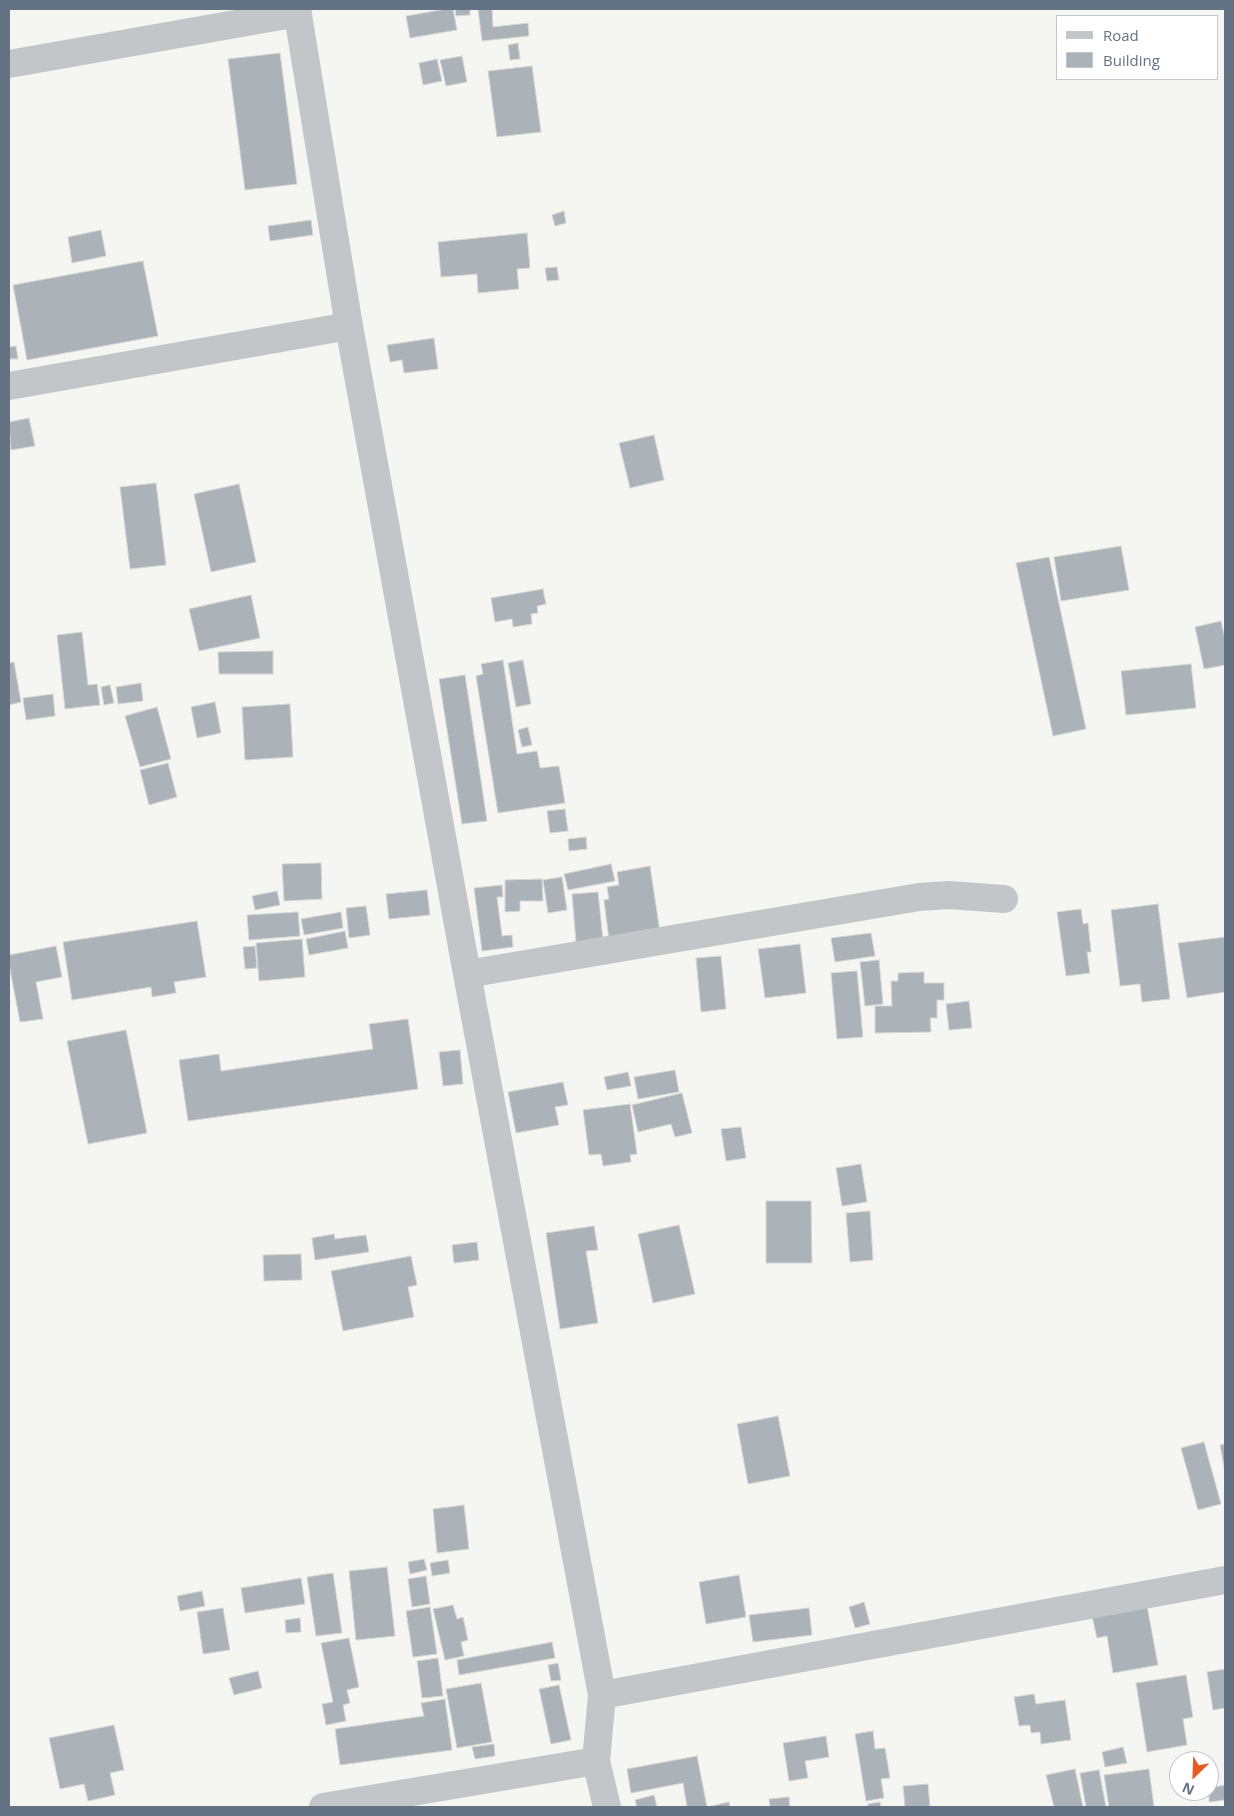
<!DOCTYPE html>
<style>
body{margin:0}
#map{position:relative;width:1234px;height:1816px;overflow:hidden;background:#f5f5f1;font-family:"Open Sans",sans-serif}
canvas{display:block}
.frame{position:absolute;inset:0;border:10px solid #647383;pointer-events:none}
.legend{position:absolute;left:1056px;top:15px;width:162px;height:65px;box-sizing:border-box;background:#fff;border:1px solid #c1c7cd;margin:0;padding:6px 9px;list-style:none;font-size:15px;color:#647383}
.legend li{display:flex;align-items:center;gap:10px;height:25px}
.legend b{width:25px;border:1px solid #c1c7cd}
.north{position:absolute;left:1169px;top:1751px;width:50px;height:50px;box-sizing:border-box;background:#fff;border:1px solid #c1c7cd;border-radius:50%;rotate:204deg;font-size:14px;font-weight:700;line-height:20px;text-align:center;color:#647383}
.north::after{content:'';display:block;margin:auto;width:18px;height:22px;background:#e55b21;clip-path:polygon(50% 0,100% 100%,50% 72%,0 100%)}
</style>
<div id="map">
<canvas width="1234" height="1816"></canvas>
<div class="frame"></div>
<ul class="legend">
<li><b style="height:6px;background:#c2c6c9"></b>Road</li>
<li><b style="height:14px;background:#abb2b8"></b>Building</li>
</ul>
<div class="north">N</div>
</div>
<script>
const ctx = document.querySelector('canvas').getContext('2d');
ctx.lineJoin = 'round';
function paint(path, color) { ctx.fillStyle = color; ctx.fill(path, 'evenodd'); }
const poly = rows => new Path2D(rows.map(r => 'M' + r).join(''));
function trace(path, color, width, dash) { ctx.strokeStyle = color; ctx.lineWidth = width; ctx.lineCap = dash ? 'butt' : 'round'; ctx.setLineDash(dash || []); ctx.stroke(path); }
const building = poly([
 [446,9,453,9,457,30,410,38,406,16,446,9],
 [455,9,470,9,470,15,456,16,455,9],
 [478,9,492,9,493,27,528,23,529,36,482,41,478,9],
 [518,43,520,59,510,60,508,45,518,43],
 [280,53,297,184,245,190,228,59,280,53],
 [462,56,467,82,446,86,440,60,462,56],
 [437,59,442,81,423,85,419,63,437,59],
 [532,66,541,132,497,137,488,71,532,66],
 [564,211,566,223,555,226,552,215,564,211],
 [311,220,313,235,270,241,268,226,311,220],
 [101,230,106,256,72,263,68,237,101,230],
 [527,233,530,268,517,269,519,289,478,293,477,274,441,277,438,242,527,233],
 [143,261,158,336,27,360,13,285,143,261],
 [557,267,559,280,547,281,545,268,557,267],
 [434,338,438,369,404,373,402,360,390,362,387,345,434,338],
 [16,346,18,359,9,359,9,347,16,346],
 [29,418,35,446,11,450,9,422,29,418],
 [654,435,664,480,630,488,619,443,654,435],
 [156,483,166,565,130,569,120,487,156,483],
 [239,484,256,562,211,572,194,494,239,484],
 [1121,546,1129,590,1061,601,1054,557,1121,546],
 [1049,557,1086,729,1053,736,1016,563,1049,557],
 [543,589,546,604,537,606,538,613,531,614,532,624,513,627,512,619,495,622,491,598,543,589],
 [251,595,260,638,199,651,189,609,251,595],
 [1221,621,1225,639,1225,665,1204,669,1195,627,1221,621],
 [82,632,88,685,97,684,100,705,65,709,57,635,82,632],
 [273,651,273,674,219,674,218,652,273,651],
 [503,660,517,754,537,751,540,768,559,766,565,803,498,813,476,676,483,674,481,664,503,660],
 [523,660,531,704,516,707,508,663,523,660],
 [14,662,21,702,9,705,9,663,14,662],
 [1191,664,1196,708,1126,715,1121,671,1191,664],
 [465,675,487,821,462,824,439,679,465,675],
 [141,683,143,701,118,704,116,687,141,683],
 [110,685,114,703,104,705,101,687,110,685],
 [53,694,55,716,26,720,23,698,53,694],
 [215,702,221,733,197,738,191,707,215,702],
 [290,704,293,757,245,760,242,707,290,704],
 [157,707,171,759,140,767,125,716,157,707],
 [528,727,532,745,522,747,518,730,528,727],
 [168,763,177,797,149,805,140,770,168,763],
 [565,809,568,831,550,833,547,811,565,809],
 [586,837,587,849,569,851,568,839,586,837],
 [321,863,322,899,284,901,282,864,321,863],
 [611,864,615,881,568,890,564,874,611,864],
 [650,866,660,932,609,940,604,900,609,899,607,887,619,885,617,872,650,866],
 [562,877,567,910,548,913,543,880,562,877],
 [542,879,543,901,520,901,520,911,505,912,505,880,542,879],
 [502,885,503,897,497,897,502,936,512,935,513,947,482,951,474,888,502,885],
 [427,890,430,915,389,919,386,894,427,890],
 [277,891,280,905,255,910,252,896,277,891],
 [598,892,603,940,576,942,572,894,598,892],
 [1158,904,1170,999,1142,1002,1140,984,1120,986,1111,910,1158,904],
 [366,906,370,935,349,938,346,908,366,906],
 [1081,909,1083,924,1088,923,1091,952,1087,952,1090,973,1066,976,1057,912,1081,909],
 [298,912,300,936,249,940,247,915,298,912],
 [341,912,343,928,304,935,301,919,341,912],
 [197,921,206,977,174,982,176,993,152,997,151,987,72,1000,63,942,197,921],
 [345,931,348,948,309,955,306,939,345,931],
 [871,933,875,956,835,962,831,938,871,933],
 [1225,937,1225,992,1187,998,1178,943,1225,937],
 [302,939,305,977,259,981,256,943,302,939],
 [800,944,806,993,765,998,758,949,800,944],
 [56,946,62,977,36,982,43,1019,20,1022,9,964,9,955,56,946],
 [255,946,257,968,245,969,243,947,255,946],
 [721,956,726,1009,701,1012,696,958,721,956],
 [879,960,883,1004,865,1006,860,962,879,960],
 [857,971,863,1037,837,1039,831,973,857,971],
 [924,972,924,983,944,983,944,1000,937,1000,937,1018,930,1018,931,1032,875,1033,875,1006,892,1006,891,981,898,981,898,973,924,972],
 [969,1001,972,1028,949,1030,946,1004,969,1001],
 [408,1019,418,1089,188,1121,179,1060,219,1054,221,1071,373,1049,369,1024,408,1019],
 [126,1030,147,1133,88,1144,67,1041,126,1030],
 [460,1050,463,1084,443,1086,439,1052,460,1050],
 [675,1070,679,1092,638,1099,634,1077,675,1070],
 [628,1072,631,1086,607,1090,604,1077,628,1072],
 [563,1082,568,1105,555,1107,559,1125,516,1133,508,1092,563,1082],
 [682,1093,692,1133,675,1137,671,1124,638,1132,632,1105,682,1093],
 [630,1104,637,1154,630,1155,631,1162,603,1166,601,1154,589,1155,583,1110,630,1104],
 [741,1127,746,1158,726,1161,721,1129,741,1127],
 [861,1164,867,1202,842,1206,836,1168,861,1164],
 [766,1201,811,1201,812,1263,766,1263,766,1201],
 [870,1211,873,1260,850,1262,846,1213,870,1211],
 [679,1225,695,1294,653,1303,638,1234,679,1225],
 [594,1226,598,1250,586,1251,598,1323,560,1329,546,1233,594,1226],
 [334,1234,335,1239,366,1235,369,1252,315,1260,312,1238,334,1234],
 [477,1242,479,1260,454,1263,452,1245,477,1242],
 [301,1254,302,1280,264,1281,263,1255,301,1254],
 [411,1256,417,1285,408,1287,414,1317,343,1331,331,1271,411,1256],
 [778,1416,790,1476,748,1484,737,1424,778,1416],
 [1204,1442,1221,1504,1198,1510,1181,1448,1204,1442],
 [1225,1444,1225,1472,1220,1445,1225,1444],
 [464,1505,469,1549,437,1553,433,1509,464,1505],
 [424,1559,427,1570,410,1574,408,1562,424,1559],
 [448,1560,450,1573,432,1576,430,1563,448,1560],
 [387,1567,395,1636,356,1640,349,1571,387,1567],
 [333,1573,342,1633,316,1636,307,1577,333,1573],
 [739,1575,746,1617,706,1624,699,1582,739,1575],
 [426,1576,430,1604,412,1607,408,1579,426,1576],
 [301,1578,305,1604,245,1613,241,1588,301,1578],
 [202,1591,205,1606,180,1611,177,1596,202,1591],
 [864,1602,870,1624,855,1628,849,1607,864,1602],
 [453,1605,457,1619,463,1617,468,1640,461,1642,464,1656,445,1660,433,1609,453,1605],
 [1147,1606,1158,1665,1113,1673,1107,1636,1097,1638,1092,1616,1147,1606],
 [430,1607,437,1654,413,1657,406,1611,430,1607],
 [223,1608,230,1650,203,1654,197,1612,223,1608],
 [809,1608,812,1635,753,1642,749,1615,809,1608],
 [300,1618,301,1632,286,1633,285,1620,300,1618],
 [349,1638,359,1687,347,1690,350,1703,343,1705,346,1721,326,1725,322,1704,333,1702,321,1643,349,1638],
 [552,1642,555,1658,459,1675,457,1660,552,1642],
 [438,1658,443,1696,422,1698,417,1661,438,1658],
 [558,1663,561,1680,551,1681,548,1665,558,1663],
 [1225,1669,1225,1708,1213,1710,1207,1672,1225,1669],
 [258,1671,262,1688,234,1695,229,1678,258,1671],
 [1186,1675,1193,1717,1183,1719,1187,1745,1147,1752,1136,1683,1186,1675],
 [481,1683,492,1742,457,1748,446,1689,481,1683],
 [559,1685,571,1740,551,1744,539,1689,559,1685],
 [1034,1694,1036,1704,1065,1700,1071,1740,1041,1744,1040,1732,1031,1733,1030,1725,1019,1726,1014,1697,1034,1694],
 [445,1699,452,1750,340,1765,335,1729,424,1716,421,1703,445,1699],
 [114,1725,124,1770,110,1773,115,1795,88,1801,84,1784,60,1789,49,1738,114,1725],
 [873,1731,875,1749,885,1748,890,1778,881,1779,884,1798,866,1801,855,1734,873,1731],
 [826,1736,829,1757,805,1761,808,1778,789,1781,783,1743,826,1736],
 [494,1744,495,1756,475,1759,472,1747,494,1744],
 [1123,1747,1127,1763,1105,1767,1102,1752,1123,1747],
 [697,1756,707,1807,687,1807,683,1783,631,1793,627,1769,697,1756],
 [1075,1769,1083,1807,1054,1807,1046,1775,1075,1769],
 [1149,1769,1154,1807,1109,1807,1104,1775,1149,1769],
 [1099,1770,1106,1807,1086,1807,1080,1773,1099,1770],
 [928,1784,930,1807,905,1807,903,1786,928,1784],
 [1225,1785,1225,1800,1209,1802,1209,1788,1225,1785],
 [654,1795,657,1807,637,1807,635,1800,654,1795],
 [789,1797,790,1807,770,1807,769,1799,789,1797],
 [729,1802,730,1807,711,1807,711,1806,729,1802],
 [880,1802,881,1807,868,1807,868,1804,880,1802]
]);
paint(building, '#abb2b8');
trace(building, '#d6d6d4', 1);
trace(poly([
 [297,9,349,326,467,974,602,1695,596,1761,607,1807],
 [9,64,298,13],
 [9,386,349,326],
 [467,974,919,897,949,895,1004,899],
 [602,1695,1225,1580],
 [323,1807,596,1761]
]), '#c2c6c9', 28);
</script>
